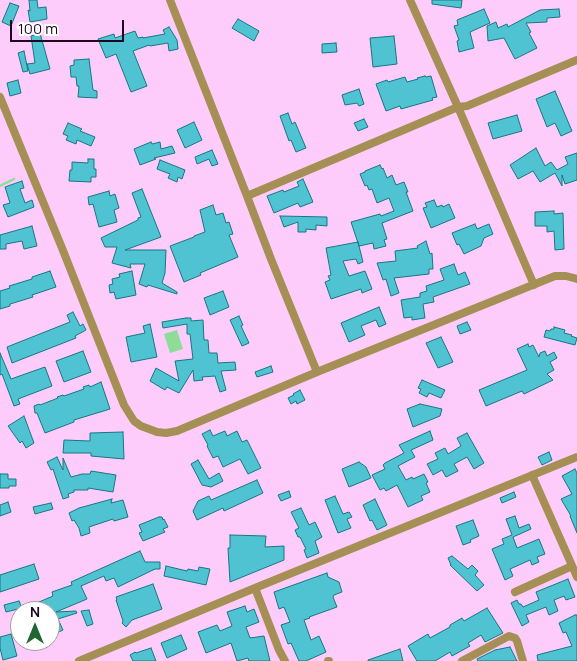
<!DOCTYPE html>
<style>
body{margin:0}
#map{position:relative;width:577px;height:661px;overflow:hidden;background:#feccfb;font-family:Manrope,sans-serif}
canvas{display:block}
.north{position:absolute;left:10px;top:601px;width:50px;height:50px;box-sizing:border-box;background:#fff;border:1px solid #a59ca5;border-radius:50%;rotate:0deg;font-size:14px;font-weight:700;line-height:20px;text-align:center;color:#1e081e}
.north::after{content:'';display:block;margin:auto;width:18px;height:22px;background:#216631;clip-path:polygon(50% 0,100% 100%,50% 72%,0 100%)}
.scale{position:absolute;left:10px;top:20px;width:114px;height:22px;box-sizing:border-box;border:2px solid #1e081e;border-top:0;padding-left:6px;font-size:15px;line-height:18px;white-space:nowrap;color:#1e081e;-webkit-text-stroke:4px #fff;paint-order:stroke}
</style>
<div id="map">
<canvas width="577" height="661"></canvas>
<div class="north">N</div>
<div class="scale">100 m</div>
</div>
<script>
const ctx = document.querySelector('canvas').getContext('2d');
ctx.lineJoin = 'round';
function paint(path, color) { ctx.fillStyle = color; ctx.fill(path, 'evenodd'); }
const poly = rows => new Path2D(rows.map(r => 'M' + r).join(''));
function trace(path, color, width, dash) { ctx.strokeStyle = color; ctx.lineWidth = width; ctx.lineCap = dash ? 'butt' : 'round'; ctx.setLineDash(dash || []); ctx.stroke(path); }
paint(poly([
 [177,330,183,349,170,353,164,334]
]), '#8ddd99');
trace(poly([
 [0,186,14,179]
]), '#8ddd99', 2.5);
const building = poly([
 [29,0,37,0,38,8,46,7,47,19,30,22,28,10,30,11,29,0],
 [432,0,462,0,461,8,432,4,432,0],
 [10,3,19,6,11,26,2,22,10,3],
 [484,9,490,23,470,32,474,48,459,52,457,41,459,40,454,26,458,25,457,20,484,9],
 [559,9,560,17,547,18,547,22,526,23,531,32,529,33,537,48,515,59,504,38,488,41,487,26,496,22,498,28,507,24,508,27,540,10,559,9],
 [238,19,259,31,254,41,232,28,238,19],
 [169,27,177,40,178,49,169,51,168,43,150,46,149,45,133,51,147,86,131,92,116,54,106,58,98,39,114,34,115,38,135,31,138,38,143,37,143,38,165,34,163,30,169,27],
 [40,33,50,69,30,74,27,64,35,63,31,36,40,33],
 [394,36,397,64,373,67,370,38,394,36],
 [336,43,337,52,322,53,322,44,336,43],
 [24,51,28,71,23,72,18,53,24,51],
 [89,59,93,90,97,91,97,98,78,97,79,86,77,86,76,77,71,77,70,66,74,65,74,60,89,59],
 [425,76,426,77,431,76,437,97,432,98,433,100,401,109,400,106,386,111,376,84,387,80,388,82,405,77,407,82,418,79,417,78,425,76],
 [18,80,21,93,10,96,7,83,18,80],
 [359,89,364,104,359,106,357,103,345,105,342,95,359,89],
 [555,91,572,131,561,136,555,123,547,127,536,99,555,91],
 [288,113,292,124,295,122,306,148,296,152,291,140,289,141,280,116,288,113],
 [517,115,522,131,493,139,488,123,517,115],
 [364,119,368,127,358,131,354,123,364,119],
 [194,122,202,140,185,148,177,130,194,122],
 [68,123,82,129,80,131,95,137,91,146,77,140,76,144,66,140,68,136,63,134,68,123],
 [151,142,152,144,160,142,161,149,172,146,175,153,154,158,156,159,140,165,134,149,151,142],
 [536,148,545,166,551,162,557,170,568,164,565,157,577,153,577,180,565,184,562,175,562,186,555,173,540,182,533,171,518,179,510,165,536,148],
 [212,150,218,164,212,166,209,159,197,164,195,157,212,150],
 [88,159,94,159,94,169,96,169,96,177,91,177,91,182,69,181,70,170,72,170,72,162,88,163,88,159],
 [160,160,185,170,182,179,178,177,177,182,168,178,170,174,157,169,160,160],
 [380,165,382,169,383,168,387,178,392,175,396,185,404,182,408,192,406,192,413,211,382,223,387,239,384,240,386,246,374,249,373,243,359,246,351,222,380,214,381,216,394,211,389,198,377,203,372,189,369,190,367,185,365,186,360,174,365,172,365,171,380,165],
 [303,179,313,202,300,207,298,203,274,213,267,196,283,190,284,192,299,186,297,182,303,179],
 [22,181,24,188,20,189,25,203,32,200,34,207,8,217,3,205,10,203,5,187,22,181],
 [142,189,161,237,125,250,166,250,165,273,162,283,177,292,177,294,148,285,147,287,139,284,145,264,130,264,131,268,112,263,117,247,105,247,101,238,138,220,138,218,141,217,132,193,142,189],
 [109,191,110,196,115,194,119,208,114,210,117,222,99,227,93,204,89,205,88,197,109,191],
 [434,200,437,207,442,205,443,207,449,204,455,218,431,228,423,208,427,207,425,203,434,200],
 [213,205,216,215,223,213,226,223,229,222,233,234,229,235,238,257,200,273,201,275,184,282,170,246,194,237,194,236,205,232,200,210,213,205],
 [554,211,554,214,563,213,564,249,555,250,554,231,547,232,547,226,535,226,535,212,554,211],
 [280,216,327,217,327,226,316,225,316,230,306,229,306,232,298,232,298,222,284,227,280,216],
 [475,224,477,229,489,224,493,234,484,238,481,246,464,254,459,244,457,245,452,233,475,224],
 [32,226,37,246,24,249,22,241,6,244,6,249,0,249,0,235,32,226],
 [426,241,430,254,432,253,433,269,429,269,429,274,394,278,399,293,391,296,386,279,383,280,377,263,396,261,395,251,418,248,417,246,426,241],
 [358,242,363,262,358,264,356,259,343,261,349,276,365,271,372,289,362,293,361,289,331,299,325,282,330,280,328,276,331,275,326,248,358,242],
 [454,264,458,275,465,272,470,284,433,297,434,302,423,304,425,318,412,320,412,317,404,318,401,300,420,297,420,293,427,291,426,286,444,280,440,269,454,264],
 [50,271,56,287,32,295,33,297,10,304,10,306,0,309,0,291,10,288,9,286,32,279,32,277,50,271],
 [132,271,136,295,116,299,114,292,110,293,109,285,113,284,112,279,120,277,119,274,132,271],
 [223,291,229,307,210,315,204,298,223,291],
 [379,307,386,324,379,327,376,320,361,326,365,335,349,342,341,323,379,307],
 [73,312,80,326,83,324,86,330,75,336,76,338,12,363,7,347,70,322,67,315,73,312],
 [239,316,243,325,241,326,249,343,242,346,230,320,239,316],
 [186,318,191,318,191,321,203,320,204,340,208,340,209,353,217,353,218,363,235,362,236,370,221,371,226,390,220,392,215,376,202,377,203,380,194,381,193,370,179,393,167,387,165,390,150,381,156,368,179,381,175,361,193,359,190,334,187,334,187,324,163,328,162,322,186,318],
 [467,322,471,330,460,334,457,326,467,322],
 [150,324,157,357,131,362,126,337,145,333,143,326,150,324],
 [554,327,565,330,564,333,572,335,571,336,577,338,575,345,544,337,546,330,550,331,551,329,554,329,554,327],
 [441,337,453,362,438,368,426,343,441,337],
 [528,344,529,347,533,345,539,357,540,353,545,351,547,356,554,352,557,358,550,362,554,370,547,374,553,380,524,394,522,391,486,406,479,390,527,370,517,349,528,344],
 [83,351,91,372,64,382,56,361,83,351],
 [0,353,11,379,45,367,52,386,18,399,20,404,14,406,2,374,0,375,0,353],
 [271,366,273,372,257,377,255,372,271,366],
 [422,380,445,390,441,398,429,393,427,397,419,393,421,389,418,388,422,380],
 [101,382,110,409,74,420,74,422,45,433,37,413,35,413,34,406,39,404,40,405,58,398,57,397,63,395,64,396,84,389,83,387,89,385,90,387,101,382],
 [300,390,305,400,297,404,296,401,291,404,288,398,294,395,293,394,300,390],
 [420,404,442,409,440,416,413,427,407,409,420,404],
 [24,416,34,443,26,448,22,441,20,443,8,426,24,416],
 [210,430,213,436,225,431,227,436,237,431,242,442,247,440,261,468,248,474,240,459,223,467,218,456,213,458,207,446,208,445,202,434,210,430],
 [430,431,433,440,411,450,415,457,398,466,406,480,412,477,413,479,424,474,428,482,426,483,430,492,421,496,423,500,408,507,397,485,386,491,384,488,380,490,372,475,385,469,383,465,385,463,404,453,399,445,430,431],
 [123,432,124,459,91,456,91,453,63,453,64,440,90,441,90,433,123,432],
 [467,433,484,463,474,469,467,457,454,464,458,471,446,477,442,470,433,475,427,464,438,459,435,453,445,448,448,454,461,446,457,438,467,433],
 [549,452,552,460,542,465,538,457,549,452],
 [57,457,63,470,63,458,71,477,82,474,90,474,91,471,116,475,113,492,88,488,88,490,74,490,74,492,68,494,69,497,63,499,53,469,51,470,47,462,57,457],
 [198,460,209,479,219,473,223,481,211,487,202,485,191,464,198,460],
 [359,462,366,467,371,478,349,487,342,469,359,462],
 [575,469,577,473,577,533,570,516,571,516,561,499,572,494,562,476,575,469],
 [0,474,8,474,8,479,16,479,16,486,9,486,9,488,0,488,0,474],
 [257,480,263,493,224,511,223,508,197,520,193,511,198,501,209,496,211,500,257,480],
 [289,491,291,497,281,501,278,495,289,491],
 [514,492,516,497,502,503,500,498,514,492],
 [335,496,343,514,349,512,352,517,347,519,351,528,338,533,325,500,335,496],
 [112,499,111,503,123,500,128,517,114,521,113,519,89,527,90,533,81,536,79,528,74,520,72,521,69,513,79,508,112,499],
 [375,499,387,525,377,530,372,520,370,521,363,505,375,499],
 [8,502,11,512,0,516,0,505,8,502],
 [51,503,53,509,35,514,33,507,51,503],
 [301,508,309,525,315,522,322,537,315,541,319,553,307,558,304,550,306,549,300,537,298,537,295,530,299,528,291,512,301,508],
 [515,516,519,528,529,524,531,529,513,537,517,548,539,539,545,554,537,557,539,562,532,565,530,560,510,569,513,576,505,580,492,549,504,544,502,539,512,535,506,519,515,516],
 [159,517,162,517,163,520,164,519,168,527,163,529,165,532,143,541,139,533,142,532,139,525,159,517],
 [473,520,479,536,470,540,471,542,463,545,456,526,473,520],
 [230,535,266,536,265,547,284,546,284,560,230,582,228,548,230,548,230,535],
 [140,551,145,562,160,562,160,569,155,569,118,587,114,578,106,581,104,576,81,586,87,599,56,612,76,611,77,613,58,619,63,630,50,636,50,611,18,611,53,596,52,592,72,585,71,582,140,551],
 [452,556,468,569,472,565,478,571,475,575,484,585,477,591,450,565,451,565,448,558,452,556],
 [34,564,39,579,0,592,0,575,34,564],
 [166,566,187,571,188,569,198,571,199,567,210,569,206,585,164,576,166,566],
 [327,573,328,577,339,582,342,592,334,595,333,597,337,607,309,617,310,618,304,620,311,640,319,636,326,652,306,661,299,661,291,643,288,644,281,625,290,622,284,607,279,609,274,592,327,573],
 [568,579,575,597,566,600,564,596,554,600,558,611,549,615,546,607,526,615,529,622,522,626,511,603,517,600,519,604,521,604,523,607,539,600,536,592,568,579],
 [153,584,162,609,132,620,126,627,122,623,123,621,116,600,117,600,116,597,153,584],
 [19,601,22,608,6,612,4,605,19,601],
 [245,606,247,612,254,609,259,622,246,627,250,638,264,636,270,661,249,661,248,658,237,661,231,643,206,653,198,632,217,625,220,631,232,626,227,612,245,606],
 [487,608,503,633,485,642,481,635,468,643,470,646,452,656,450,652,435,661,417,661,408,646,428,634,430,638,450,627,450,625,462,618,464,621,487,608],
 [89,610,93,624,87,626,81,611,89,610],
 [575,615,577,615,577,661,538,661,537,655,572,646,566,632,563,633,559,623,575,615],
 [11,634,17,656,3,660,0,648,0,637,11,634],
 [181,635,187,649,167,658,161,643,181,635],
 [510,647,517,661,478,661,477,659,495,650,510,647],
 [151,648,156,661,133,661,130,655,135,652,136,653,151,648],
 [400,649,403,661,368,661,368,660,400,649]
]);
paint(building, '#50c3d3');
trace(building, '#177682', 1);
trace(poly([
 [170,0,247,196,271,259,317,372],
 [410,0,458,107,534,285],
 [0,97,62,248,124,405,134,421,141,426,157,432,166,433,177,431,317,372,555,276,566,276,577,279],
 [247,196,458,107,467,106,577,60],
 [532,475,577,577],
 [255,588,279,650,285,661],
 [515,592,572,566],
 [79,661,255,588,577,457],
 [328,661,329,661],
 [462,661,509,636,515,638,517,641,523,661]
]), '#a68f54', 8);
</script>
